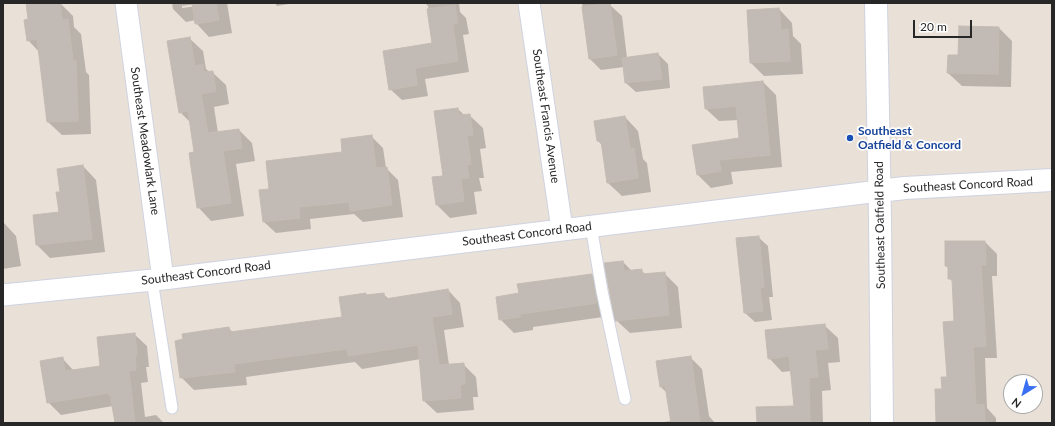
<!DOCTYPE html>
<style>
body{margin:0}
#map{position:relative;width:1055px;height:426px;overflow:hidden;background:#e9e0d8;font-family:Lato,sans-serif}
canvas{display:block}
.frame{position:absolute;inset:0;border:4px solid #272727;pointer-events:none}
.north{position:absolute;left:1003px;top:374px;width:40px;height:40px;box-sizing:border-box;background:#fff;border:1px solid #a9a9a9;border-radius:50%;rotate:217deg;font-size:11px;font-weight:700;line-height:16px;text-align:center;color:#272727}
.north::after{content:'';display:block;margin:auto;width:14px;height:18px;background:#3a70f4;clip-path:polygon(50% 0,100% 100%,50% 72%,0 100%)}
.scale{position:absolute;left:913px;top:20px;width:59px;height:18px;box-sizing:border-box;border:2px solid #272727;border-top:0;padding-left:5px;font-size:12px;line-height:14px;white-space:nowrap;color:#272727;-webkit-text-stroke:3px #fff;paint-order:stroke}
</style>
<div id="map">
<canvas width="1055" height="426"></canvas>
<div class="frame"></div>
<div class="north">N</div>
<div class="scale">20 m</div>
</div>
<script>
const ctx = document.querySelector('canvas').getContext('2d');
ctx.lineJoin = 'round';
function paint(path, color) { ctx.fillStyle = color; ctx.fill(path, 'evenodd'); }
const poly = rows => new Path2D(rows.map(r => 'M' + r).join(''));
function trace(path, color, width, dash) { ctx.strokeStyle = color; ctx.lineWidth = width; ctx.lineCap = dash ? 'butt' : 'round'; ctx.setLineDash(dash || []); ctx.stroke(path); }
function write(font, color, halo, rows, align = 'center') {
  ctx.font = font + ' Lato,sans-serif'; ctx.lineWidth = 3.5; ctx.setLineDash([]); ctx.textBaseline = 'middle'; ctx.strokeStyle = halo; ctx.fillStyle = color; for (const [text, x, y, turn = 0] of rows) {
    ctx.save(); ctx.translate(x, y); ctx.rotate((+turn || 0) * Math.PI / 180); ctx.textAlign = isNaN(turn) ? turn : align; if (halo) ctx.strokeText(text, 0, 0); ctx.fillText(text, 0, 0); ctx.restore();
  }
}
paint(poly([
 [27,3,60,3,73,16,74,27,81,34,86,72,89,75,91,134,62,135,48,122,40,53,28,40,29,20],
 [172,3,227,3,232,33,209,37,196,23,196,20,186,22,173,9],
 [197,4,197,6,182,8,182,6],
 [275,3,294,3,277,6],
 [425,3,459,3,460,12,466,18,469,34,463,35,469,72,425,79,428,96,402,100,390,89,433,44,428,6],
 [582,3,611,3,611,6,622,16,627,58,658,54,668,64,670,88,636,92,626,83,624,67,601,70,589,58],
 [779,9,792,23,793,36,801,44,803,74,764,76,751,63],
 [999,28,1012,41,1011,87,962,86,948,73,959,56],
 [189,38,203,51,206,69,210,72,212,72,226,85,229,104,214,107,218,133,239,130,252,143,255,161,236,164,244,216,211,221,198,207,195,153,191,123,180,112],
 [763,82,776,95,782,167,731,172,733,184,711,188,698,175,694,145,741,139,739,120,719,121,706,109],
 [458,109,465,116,469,115,483,128,486,148,480,149,484,178,479,178,482,191,474,192,477,214,450,218,437,205,433,178,444,177],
 [625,117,638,131,643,159,647,163,651,192,622,196,608,183,603,146,598,141],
 [371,136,383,148,386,168,398,180,403,217,363,222,354,214,310,219,311,229,276,233,264,222,270,190,344,153],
 [83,166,96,180,105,252,50,258,37,245,34,216,60,212,61,193],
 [4,223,16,236,21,266,3,269],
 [758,237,768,246,773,297,769,297,772,320,755,322,745,313],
 [985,242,997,254,997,276,992,276,997,358,985,358,987,408,996,418,996,423,937,423,943,390,948,378,956,322,953,282,949,278,949,269,946,266],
 [623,262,632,271,641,270,646,275,664,273,678,287,682,328,630,333,616,320],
 [592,275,605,288,610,316,533,327,533,330,514,333,500,319,520,294],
 [448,290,460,303,464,327,444,330,449,365,463,364,476,377,478,397,473,397,474,410,437,413,424,401,421,359,362,369,355,362,246,377,247,385,194,390,181,377,229,328,233,333,343,318,365,294,367,296,383,294,389,299],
 [824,325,838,338,840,362,828,363,831,390,822,391,823,423,758,423,795,407,791,371,782,372,769,358],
 [134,334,147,346,149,367,146,367,148,382,141,383,145,417,156,415,164,423,116,423,113,406,61,415,48,402,62,358,74,371,101,366],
 [690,357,702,369,709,416,715,423,657,423,671,421,667,393,661,387]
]), '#0003');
const building = poly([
 [26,3,60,3,62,20,68,19,73,61,76,61,78,121,47,122,37,39,27,41,24,20,28,19,26,3],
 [192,3,216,3,219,20,195,24,192,3],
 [610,3,617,55,589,59,582,7,610,3],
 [455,5,458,23,453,24,458,61,415,68,417,85,389,90,383,51,432,43,427,9,455,5],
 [779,8,781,30,788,29,790,61,750,63,747,10,779,8],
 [959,26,999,27,998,74,947,73,948,55,958,55,959,26],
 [190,37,195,66,203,64,204,72,213,71,216,91,201,94,208,133,239,129,242,148,223,151,231,203,197,208,189,153,194,152,188,111,179,113,167,41,190,37],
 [658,53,662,79,625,83,622,58,658,53],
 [763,81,770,155,719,160,721,171,697,175,692,145,739,138,736,106,705,109,703,87,763,81],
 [458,108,459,115,470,114,473,135,467,136,471,164,467,165,469,178,461,179,464,201,436,205,432,177,443,176,434,111,458,108],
 [625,116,630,149,634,148,638,178,607,183,601,141,597,141,594,121,625,116],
 [372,135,376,168,387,167,392,205,350,211,349,202,299,207,300,218,263,222,259,190,269,189,266,161,342,152,341,139,372,135],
 [83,165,92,239,36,245,33,215,59,212,56,192,60,192,57,169,83,165],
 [759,236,764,287,760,288,763,311,744,313,736,238,759,236],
 [945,241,985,241,986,265,981,265,986,346,973,347,976,405,984,405,985,423,936,423,935,389,942,389,941,377,947,377,943,322,954,321,952,279,948,279,948,266,945,266,945,241],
 [623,261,624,271,642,269,642,274,665,272,669,315,615,321,604,263,623,261],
 [592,274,597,303,520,314,520,317,499,320,496,297,519,293,517,284,592,274],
 [448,289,452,314,432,317,439,365,464,363,465,384,460,385,461,398,423,401,418,345,348,356,347,349,234,364,235,372,180,378,175,341,183,339,182,334,229,327,230,332,342,317,339,297,366,293,366,295,384,293,385,299,448,289],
 [825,324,828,349,815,350,818,377,809,378,810,423,757,423,756,407,794,406,789,356,768,359,765,330,825,324],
 [135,333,137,355,135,355,136,370,129,371,135,423,115,423,110,394,108,395,108,393,47,403,40,361,63,357,65,371,100,366,97,337,135,333],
 [691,356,700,423,671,423,665,386,660,387,656,361,691,356]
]);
paint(building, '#c1bab5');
trace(building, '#c4bcb2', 1);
const lane = poly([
 [591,226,602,291,625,399],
 [152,280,172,408]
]);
const street = poly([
 [126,3,163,279],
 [529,3,562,229],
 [3,295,163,279,879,191]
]);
const secondary = poly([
 [876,3,880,219,882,423],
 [879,191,905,188,1052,180]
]);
trace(lane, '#ced3e0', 13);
trace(street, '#ced3e0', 23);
trace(secondary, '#ced3e0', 24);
trace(lane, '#fff', 11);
trace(street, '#fff', 21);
trace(secondary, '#fff', 22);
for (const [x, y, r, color] of [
 [850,138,4,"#1a4fb4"]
]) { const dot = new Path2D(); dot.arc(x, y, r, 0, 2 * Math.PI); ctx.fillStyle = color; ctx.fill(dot); trace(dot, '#fff', 1.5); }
write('12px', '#272727', '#fff', [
 ["Southeast Francis Avenue",546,116,82],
 ["Southeast Meadowlark Lane",145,141,82],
 ["Southeast Concord Road",968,185,-3],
 ["Southeast Oatfield Road",880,225,-91],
 ["Southeast Concord Road",527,234,-7],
 ["Southeast Concord Road",206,273,-7]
]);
write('bold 12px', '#164399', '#fff', [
 ["Southeast",858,131],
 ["Oatfield & Concord",858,145]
], 'left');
</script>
